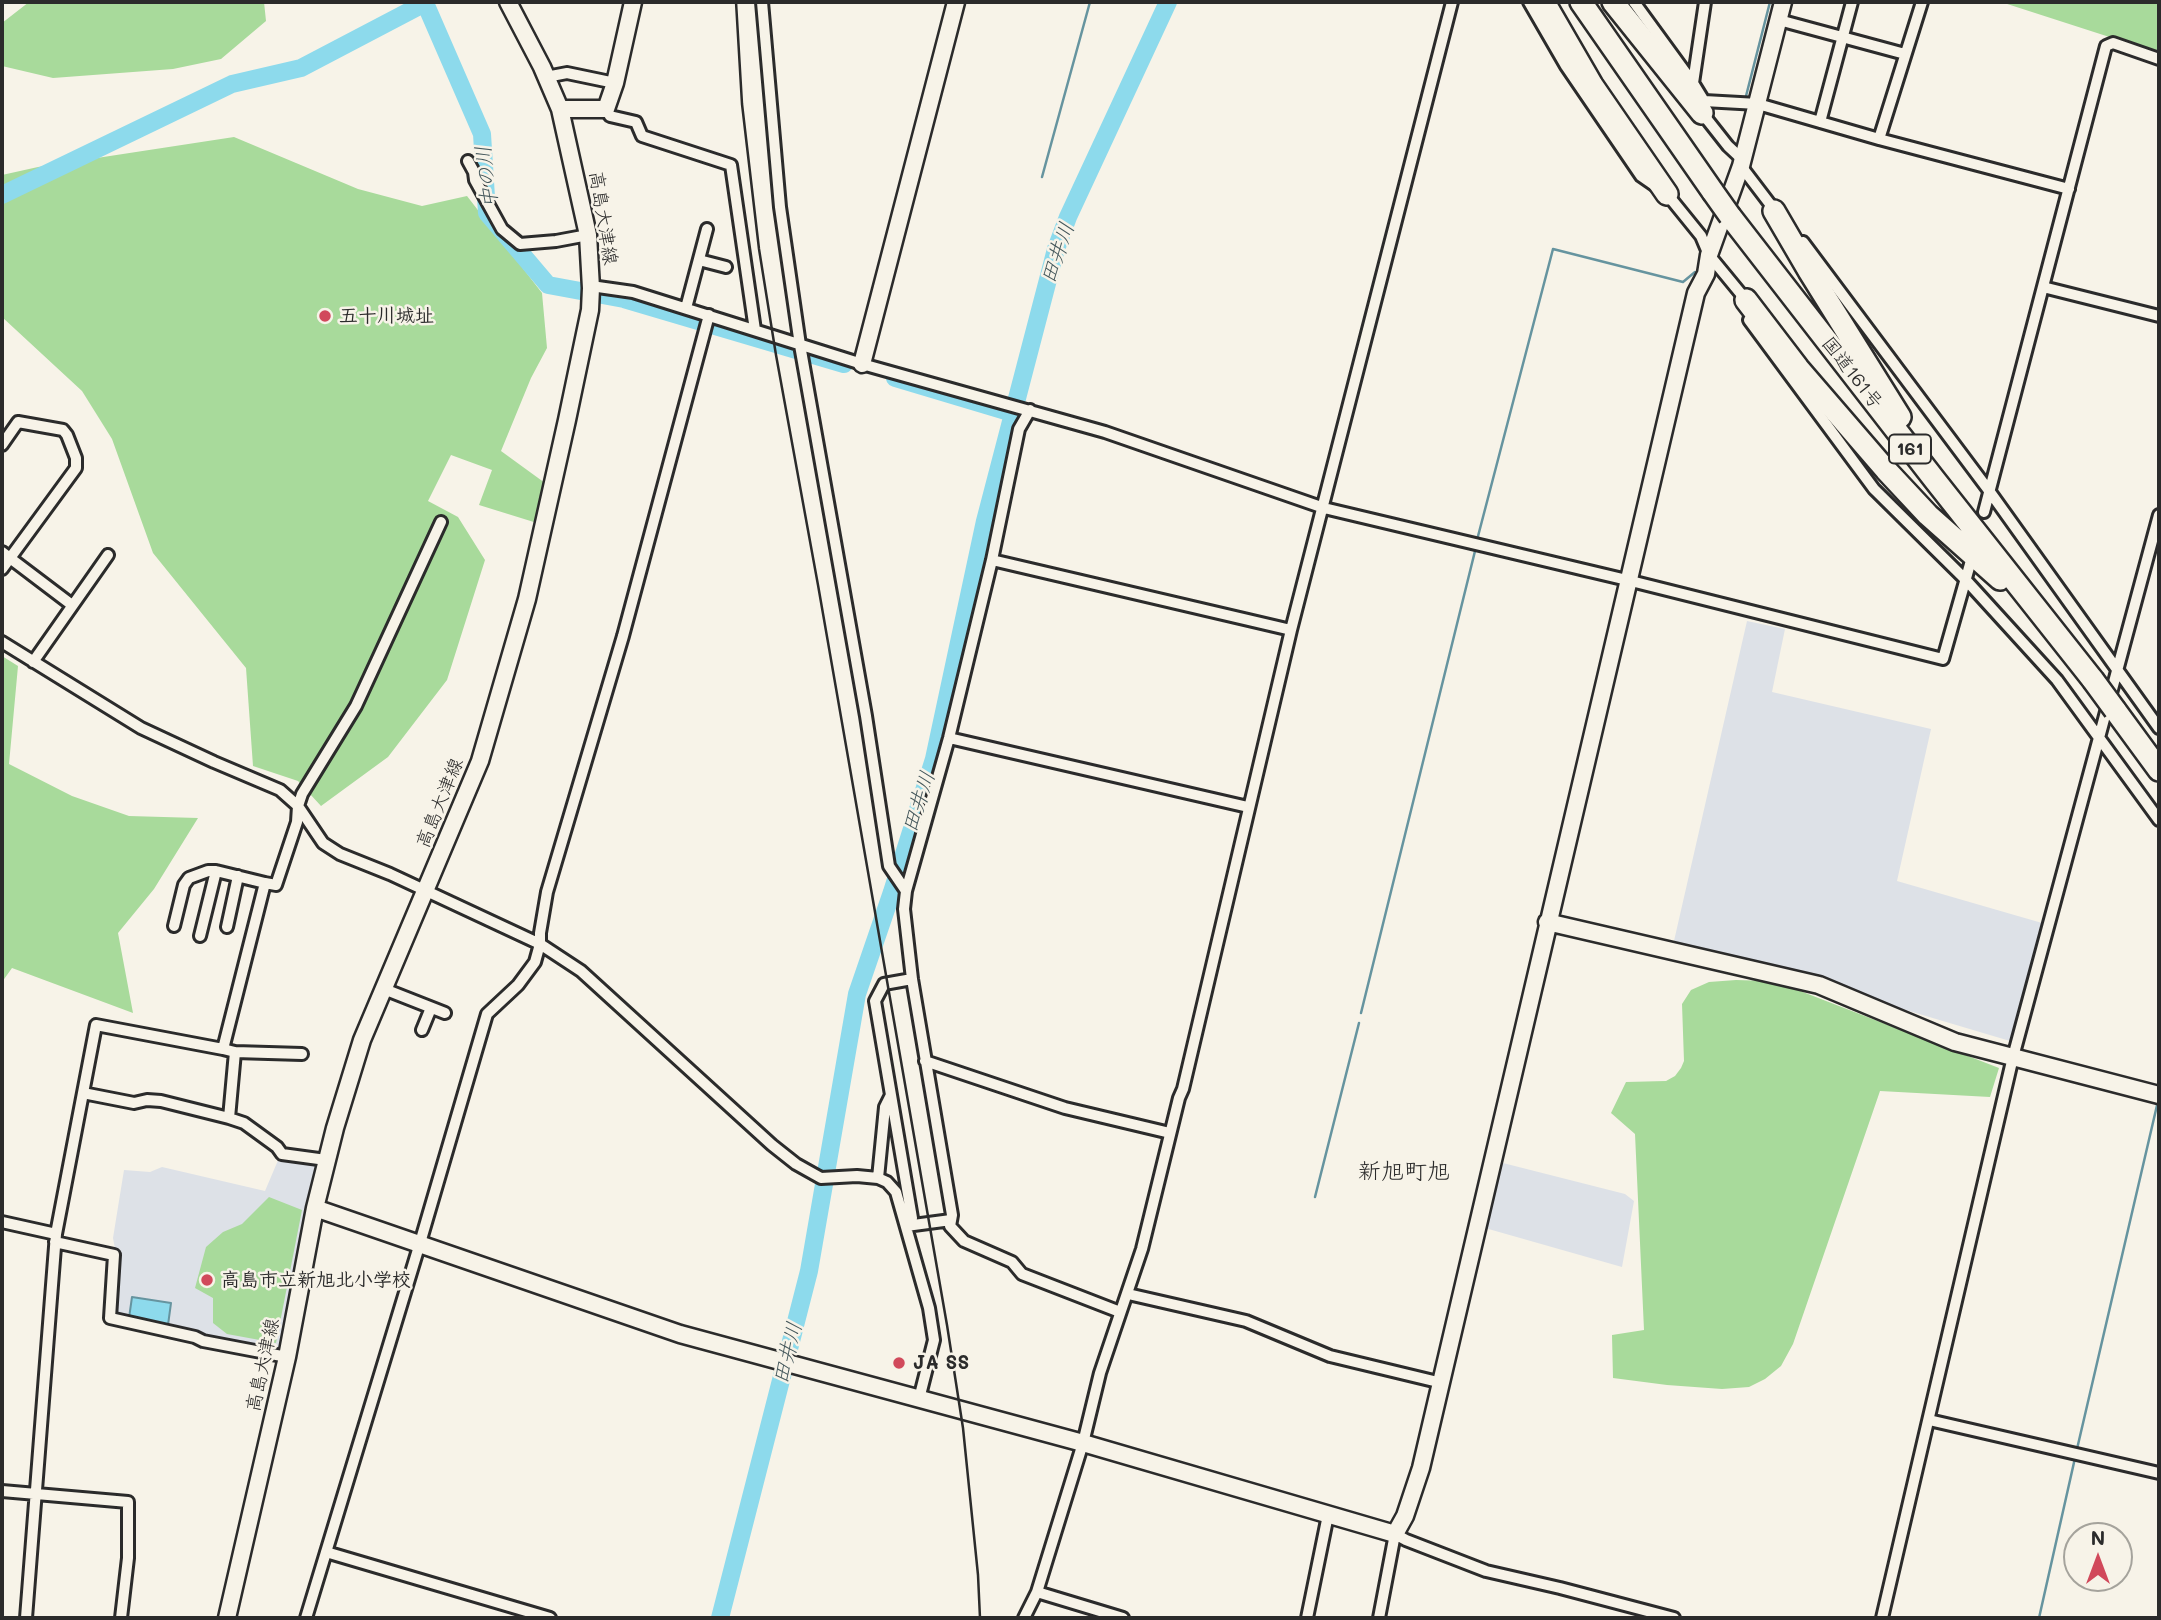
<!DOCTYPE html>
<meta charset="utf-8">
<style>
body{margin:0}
#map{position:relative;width:2161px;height:1620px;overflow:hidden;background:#f7f3e8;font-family:Mali,sans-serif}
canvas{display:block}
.frame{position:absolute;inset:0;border:4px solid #2b2b2b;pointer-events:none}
.north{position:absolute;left:2063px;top:1522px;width:70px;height:70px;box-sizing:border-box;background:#f7f3e8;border:2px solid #a5a39c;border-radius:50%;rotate:0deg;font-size:19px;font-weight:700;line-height:28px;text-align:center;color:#2b2b2b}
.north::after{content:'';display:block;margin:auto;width:24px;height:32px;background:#d1495b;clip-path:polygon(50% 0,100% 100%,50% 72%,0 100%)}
</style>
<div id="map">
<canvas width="2161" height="1620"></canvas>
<div class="frame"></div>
<div class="north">N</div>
</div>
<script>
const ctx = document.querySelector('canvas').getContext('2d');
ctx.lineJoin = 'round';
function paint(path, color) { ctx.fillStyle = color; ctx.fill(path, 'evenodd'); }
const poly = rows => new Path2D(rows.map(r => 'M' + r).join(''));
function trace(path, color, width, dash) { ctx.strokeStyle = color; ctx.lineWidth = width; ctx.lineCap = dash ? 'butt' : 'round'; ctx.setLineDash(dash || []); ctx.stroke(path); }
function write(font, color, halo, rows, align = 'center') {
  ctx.font = font + ' Mali,"Klee One",sans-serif'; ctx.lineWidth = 5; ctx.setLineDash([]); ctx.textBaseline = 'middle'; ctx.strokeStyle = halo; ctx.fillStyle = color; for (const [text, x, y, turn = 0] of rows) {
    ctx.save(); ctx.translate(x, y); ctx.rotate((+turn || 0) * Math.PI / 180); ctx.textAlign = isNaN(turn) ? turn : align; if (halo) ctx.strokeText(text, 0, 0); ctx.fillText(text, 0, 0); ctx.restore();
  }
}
paint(poly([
 [1747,621,1785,629,1772,692,1931,729,1897,881,2042,923,2010,1041,1674,941],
 [279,1158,320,1164,283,1349,275,1350,202,1336,126,1319,118,1313,115,1308,119,1252,115,1249,113,1238,124,1170,150,1172,162,1167,265,1191],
 [1499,1162,1625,1194,1634,1201,1622,1267,1485,1228]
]), '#dde1e7');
paint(poly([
 [29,2,264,2,266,21,221,59,173,69,53,78,2,66,2,23],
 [2001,2,2159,2,2159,53],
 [234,137,358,189,422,206,467,196,542,293,547,348,531,378,501,451,545,483,537,523,479,505,492,470,451,455,428,501,458,517,485,560,447,680,388,757,321,806,298,781,253,766,246,668,153,553,112,439,82,391,2,317,2,175,38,167],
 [2,656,18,666,9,764,72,796,129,816,198,818,154,889,118,933,133,1013,12,968,2,982],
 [1736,980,1767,981,1790,987,1999,1068,1990,1097,1880,1091,1793,1344,1781,1366,1765,1379,1749,1387,1722,1389,1667,1385,1613,1378,1612,1335,1644,1330,1635,1134,1611,1113,1626,1082,1666,1081,1675,1076,1681,1068,1684,1061,1682,1004,1691,990,1709,982],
 [269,1197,302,1210,276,1343,227,1334,213,1323,213,1298,195,1288,206,1247,223,1232,242,1224]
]), '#a8da9b');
const water = poly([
 [132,1297,171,1303,168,1325,129,1318,132,1297]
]);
paint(water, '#8ddaec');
trace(water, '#66949f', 2);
trace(poly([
 [1745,100,1770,2],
 [1042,177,1090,2],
 [1477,540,1553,249,1683,282,1695,272],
 [1361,1013,1476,547],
 [1315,1197,1359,1023],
 [2077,1449,2158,1101],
 [2039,1618,2075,1458]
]), '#66949f', 2.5);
trace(poly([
 [2,195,232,84,301,68,425,3,482,134,487,213,548,285,624,299,844,364],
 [895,378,1012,413],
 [720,1618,809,1271,857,994,892,892,934,759,985,521,1056,249,1068,217,1168,2]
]), '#8ddaec', 18);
const street = poly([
 [762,2,780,207,800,345,866,716,889,866,906,891],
 [1529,2,1566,66,1641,176,1667,194,1701,236,1709,255,1746,300,1745,303],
 [1634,2,1693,83,1704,101,1702,113,1728,146,1743,160],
 [1779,20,1905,54],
 [546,77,567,73,615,83],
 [1693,83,1705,2],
 [1704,101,1758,104,1879,139,2069,189],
 [606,109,610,116,636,122,642,136,731,165,755,330],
 [1820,122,1852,2],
 [1879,139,1922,2],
 [468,161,474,172,475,180,502,229,520,244,556,241,588,235],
 [1741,166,1776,212],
 [1803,242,1990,492,2159,728],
 [699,260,726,267],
 [591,286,633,292,862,364,1105,432,1324,508,1627,580,1943,659,1970,564],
 [2043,287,2159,316],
 [686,308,707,229],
 [1749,320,1874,489,1965,579,2057,680,2159,820],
 [1030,410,1019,429,992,560,949,738,906,891,904,909,912,979,952,1215,950,1226,964,1241,1012,1262,1022,1274,1120,1312],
 [2,445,18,422,63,430,67,435,76,458,76,468,2,569],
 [1984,512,2106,46,2113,43,2159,59],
 [2,552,72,605],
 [992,560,1291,630],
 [2,642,141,728,214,762,280,790,298,806,323,843,340,854,390,874,540,944,581,971,772,1145,796,1164,821,1178,857,1176,878,1178,887,1182,896,1192,929,1308,934,1340,919,1399],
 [33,662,108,555],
 [949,738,1248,807],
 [174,926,184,885,189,878,208,871,216,871,265,883],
 [227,927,238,876],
 [200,936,216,871],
 [384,989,445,1013],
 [422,1030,431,1008],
 [223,1049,235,1052,302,1054],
 [925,1061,1065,1108,1170,1133],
 [83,1093,134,1103,147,1100,161,1101,229,1118,244,1123,277,1147,282,1154,326,1160],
 [891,1095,912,1218,906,1226],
 [229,1118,235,1052],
 [878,1178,885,1107,891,1095,875,1001,884,984,912,979],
 [2,1222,56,1234],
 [906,1226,951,1220],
 [55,1242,114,1255,110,1318,195,1337,203,1341,287,1357],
 [1128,1294,1246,1321,1330,1356,1442,1383],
 [1929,1420,2159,1473],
 [2,1491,128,1502,128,1558,121,1618],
 [326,1552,550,1618],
 [1037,1592,1123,1618],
 [26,1618,56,1234,96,1025,223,1049,265,883,276,885,297,822,298,806,302,794,356,706,441,522],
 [306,1618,420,1243,487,1014,518,985,535,962,540,944,540,933,547,892,623,636,709,315],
 [1024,1618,1037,1592,1083,1443,1100,1373,1142,1249,1179,1098,1183,1089,1291,630,1452,2],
 [1307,1618,1328,1515],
 [1379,1618,1395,1534,1406,1540,1486,1571,1560,1588,1674,1618],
 [1882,1618,2013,1057,2159,515]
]);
const secondary = poly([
 [560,109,606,109,615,83,633,2],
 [862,364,956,2],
 [1547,922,1819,985,1955,1042,2159,1095],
 [315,1208,680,1334,1083,1443,1395,1534,1405,1516,1421,1468,1696,293,1706,274,1709,255,1741,166,1783,2],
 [227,1618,287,1357,315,1208,335,1128,362,1040,480,761,527,599,567,420,590,310,591,288,588,235,560,109,542,67,508,2]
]);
const highway = poly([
 [1544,2,1592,85,1667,194],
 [1581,2,1713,192],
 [1613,2,1702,113],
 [1774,211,1809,271,1900,417],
 [1730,216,1934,479,2093,680],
 [1746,300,1798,368,1886,470,1928,515,2000,579],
 [2115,710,2159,770]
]);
trace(street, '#2b2b2b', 16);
trace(secondary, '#2b2b2b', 21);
trace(highway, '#2b2b2b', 26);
trace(street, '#f7f3e8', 10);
trace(secondary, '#f7f3e8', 16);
trace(highway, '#f7f3e8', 21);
trace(poly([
 [736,2,742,104,759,249,776,355,818,585,947,1325,963,1428,978,1575,980,1618]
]), '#2b2b2b', 2.5);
const highwayBridge = poly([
 [1713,192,1730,216],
 [2093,680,2115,710]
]);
trace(highwayBridge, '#2b2b2b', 26, []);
trace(highwayBridge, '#f7f3e8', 21);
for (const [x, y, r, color] of [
 [325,316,7,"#d1495b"],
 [207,1280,7,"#d1495b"],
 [899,1363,7,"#d1495b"]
]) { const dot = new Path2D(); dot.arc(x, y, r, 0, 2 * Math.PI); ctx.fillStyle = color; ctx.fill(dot); trace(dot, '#f7f3e8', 2.5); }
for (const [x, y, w] of [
 [1910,449,42]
]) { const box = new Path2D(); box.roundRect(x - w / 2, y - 14.5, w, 29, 5); ctx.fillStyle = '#f7f3e8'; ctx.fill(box); trace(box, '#2b2b2b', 2); }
write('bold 18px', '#2b2b2b', null, [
 ["161",1910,449]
]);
write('19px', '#2b2b2b', '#f7f3e8', [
 ["高島大津線",603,218,81],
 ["国道161号",1852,373,52],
 ["高島大津線",440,803,-68],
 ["高島大津線",263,1365,-78]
]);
write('bold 19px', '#2b2b2b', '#f7f3e8', [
 ["五十川城址",339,316],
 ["高島市立新旭北小学校",221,1280],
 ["JA SS",913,1363]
], 'left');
write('italic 21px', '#44575b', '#f7f3e8', [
 ["中の川",487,177,-97],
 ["田井川",1058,253,-71],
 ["田井川",919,802,-72],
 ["田井川",788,1353,-76]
]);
write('23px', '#2b2b2b', '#f7f3e8', [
 ["新旭町旭",1404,1172]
]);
</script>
